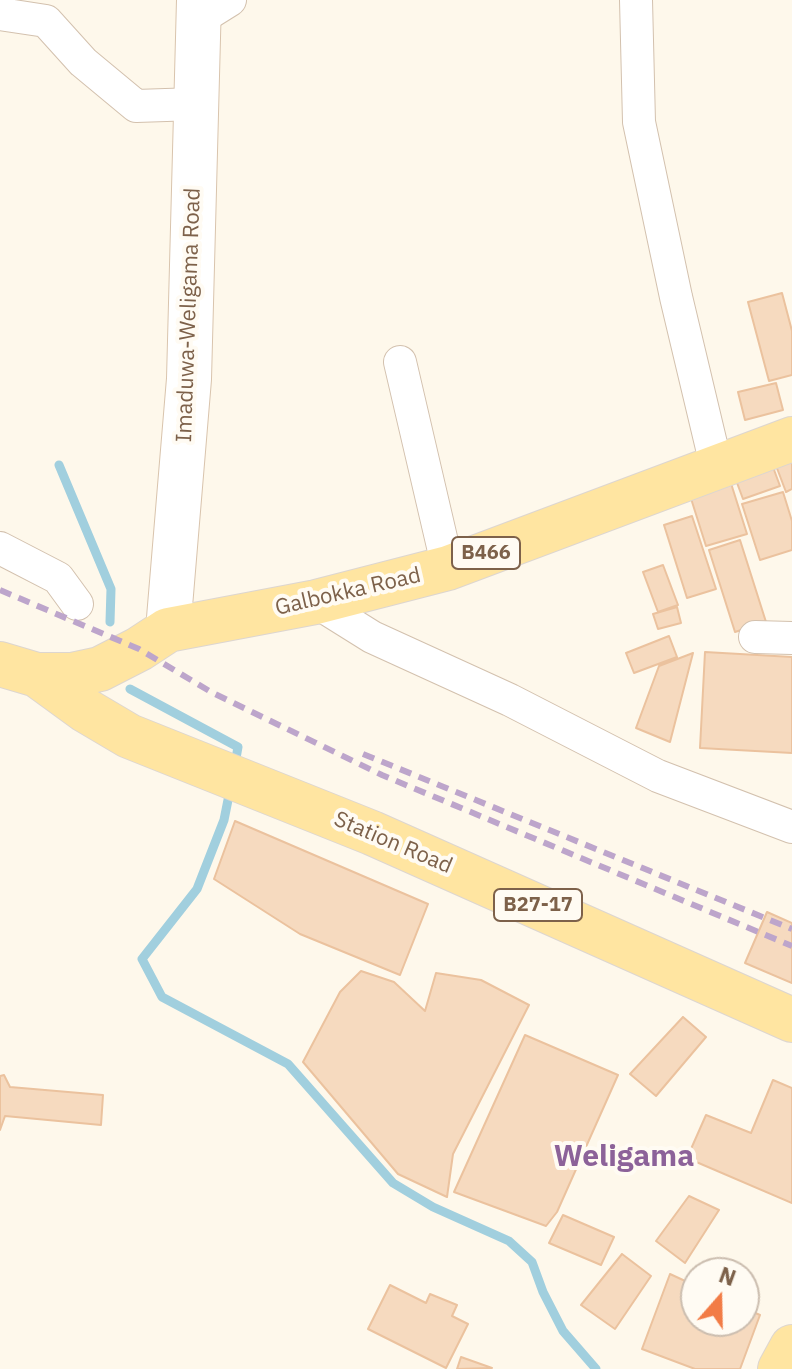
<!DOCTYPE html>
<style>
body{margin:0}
#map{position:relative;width:792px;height:1369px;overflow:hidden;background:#fef8eb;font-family:"IBM Plex Sans",sans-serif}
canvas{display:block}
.north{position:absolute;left:680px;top:1257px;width:80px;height:80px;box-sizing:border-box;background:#fffbf3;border:2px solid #cbbdaf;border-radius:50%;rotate:20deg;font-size:22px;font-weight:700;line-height:32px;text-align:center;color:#7d614a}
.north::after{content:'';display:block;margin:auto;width:28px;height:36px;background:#f27c46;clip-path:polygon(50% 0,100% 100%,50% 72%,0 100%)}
</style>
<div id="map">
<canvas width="792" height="1369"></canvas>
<div class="north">N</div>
</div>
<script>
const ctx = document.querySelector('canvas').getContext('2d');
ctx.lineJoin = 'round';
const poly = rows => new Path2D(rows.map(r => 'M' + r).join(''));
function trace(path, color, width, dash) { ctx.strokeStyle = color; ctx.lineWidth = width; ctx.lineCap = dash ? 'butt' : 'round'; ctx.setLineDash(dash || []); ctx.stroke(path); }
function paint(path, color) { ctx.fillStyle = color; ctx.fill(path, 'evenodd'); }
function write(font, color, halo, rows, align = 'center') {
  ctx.font = font + ' "IBM Plex Sans",sans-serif'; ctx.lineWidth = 8; ctx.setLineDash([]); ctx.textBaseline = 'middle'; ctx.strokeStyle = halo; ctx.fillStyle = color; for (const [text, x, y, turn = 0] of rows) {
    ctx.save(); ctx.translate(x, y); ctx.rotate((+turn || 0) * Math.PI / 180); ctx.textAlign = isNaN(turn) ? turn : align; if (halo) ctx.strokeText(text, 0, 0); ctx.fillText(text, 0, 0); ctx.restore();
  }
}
trace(poly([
 [59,465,111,589,110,622],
 [130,689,238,747,235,764],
 [230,790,224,820,197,889,142,959,162,997,288,1064,393,1183,433,1207,509,1241,532,1262,543,1292,563,1331,596,1369]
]), '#a1cfde', 9);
const building = poly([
 [782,293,792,331,792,375,769,381,748,302,782,293],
 [776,383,783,410,745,420,738,392,776,383],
 [792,457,792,489,786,492,775,463,792,457],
 [770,459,780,486,743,499,733,472,770,459],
 [729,477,747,534,706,546,688,489,729,477],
 [783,492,792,521,792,550,760,560,742,504,783,492],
 [692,516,716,589,687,598,664,525,692,516],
 [740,540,766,622,735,632,709,550,740,540],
 [663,565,678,605,658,612,643,572,663,565],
 [677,607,681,623,658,629,653,614,677,607],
 [669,636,677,657,634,673,626,653,669,636],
 [705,652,792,657,792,753,700,748,705,652],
 [693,653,670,742,636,728,659,666,693,653],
 [235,821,428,904,400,975,300,934,214,879,235,821],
 [767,912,792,923,792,983,745,963,767,912],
 [361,971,394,982,425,1011,436,973,481,980,529,1005,453,1154,447,1197,398,1174,303,1062,340,992,361,971],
 [683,1017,706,1037,656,1096,630,1074,683,1017],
 [525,1035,618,1075,557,1212,546,1226,454,1192,525,1035],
 [4,1075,10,1087,103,1095,101,1125,5,1116,0,1130,0,1076,4,1075],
 [773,1080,792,1088,792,1203,687,1158,706,1115,751,1133,773,1080],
 [689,1196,719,1210,685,1263,656,1241,689,1196],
 [563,1215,614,1237,601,1265,549,1243,563,1215],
 [622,1254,651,1276,615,1329,581,1305,622,1254],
 [670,1274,696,1286,696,1321,744,1321,744,1308,760,1315,740,1369,695,1369,642,1349,670,1274],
 [390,1285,426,1303,430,1294,457,1305,452,1316,468,1324,446,1368,368,1329,390,1285],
 [461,1357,492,1368,457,1369,461,1357]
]);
paint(building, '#f6dabf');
trace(building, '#ebc29e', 2);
const minor = poly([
 [636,0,639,122,676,297,716,465],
 [0,14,46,21,83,62,136,106,196,104],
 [198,20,230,0],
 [400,362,448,568],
 [0,548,58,578,77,604],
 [316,602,372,637,510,700,658,776,792,827],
 [755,637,792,638]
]);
const secondary = poly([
 [168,630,189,379,199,0]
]);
const primary = poly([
 [0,664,37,675,85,710,129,736,372,833,792,1020],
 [37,675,72,675,100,669,139,649,168,630,316,602,448,568,792,439],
 [780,1369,792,1347]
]);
trace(minor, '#d3c1ae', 34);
trace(secondary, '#d9c4ad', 46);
trace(primary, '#ddd6d0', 46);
trace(minor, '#fff', 32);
trace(secondary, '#fff', 44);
trace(primary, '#ffe5a1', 44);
trace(poly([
 [0,590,139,649,211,692,382,775,792,946],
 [363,754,792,929]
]), '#bda5cb', 6, [12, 8]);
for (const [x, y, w] of [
 [486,553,68],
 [538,905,88]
]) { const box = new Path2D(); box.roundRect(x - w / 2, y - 16, w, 32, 6); ctx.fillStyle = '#fffbf3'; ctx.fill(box); trace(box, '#7d614a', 2); }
write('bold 20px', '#7d614a', null, [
 ["B466",486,553],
 ["B27-17",538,905]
]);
write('22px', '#7d614a', '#fffbf3', [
 ["Imaduwa-Weligama Road",189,315,-88],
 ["Galbokka Road",348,592,-13],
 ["Station Road",393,843,23]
]);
write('bold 30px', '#8c6299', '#fffbf3', [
 ["Weligama",624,1157]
]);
</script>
